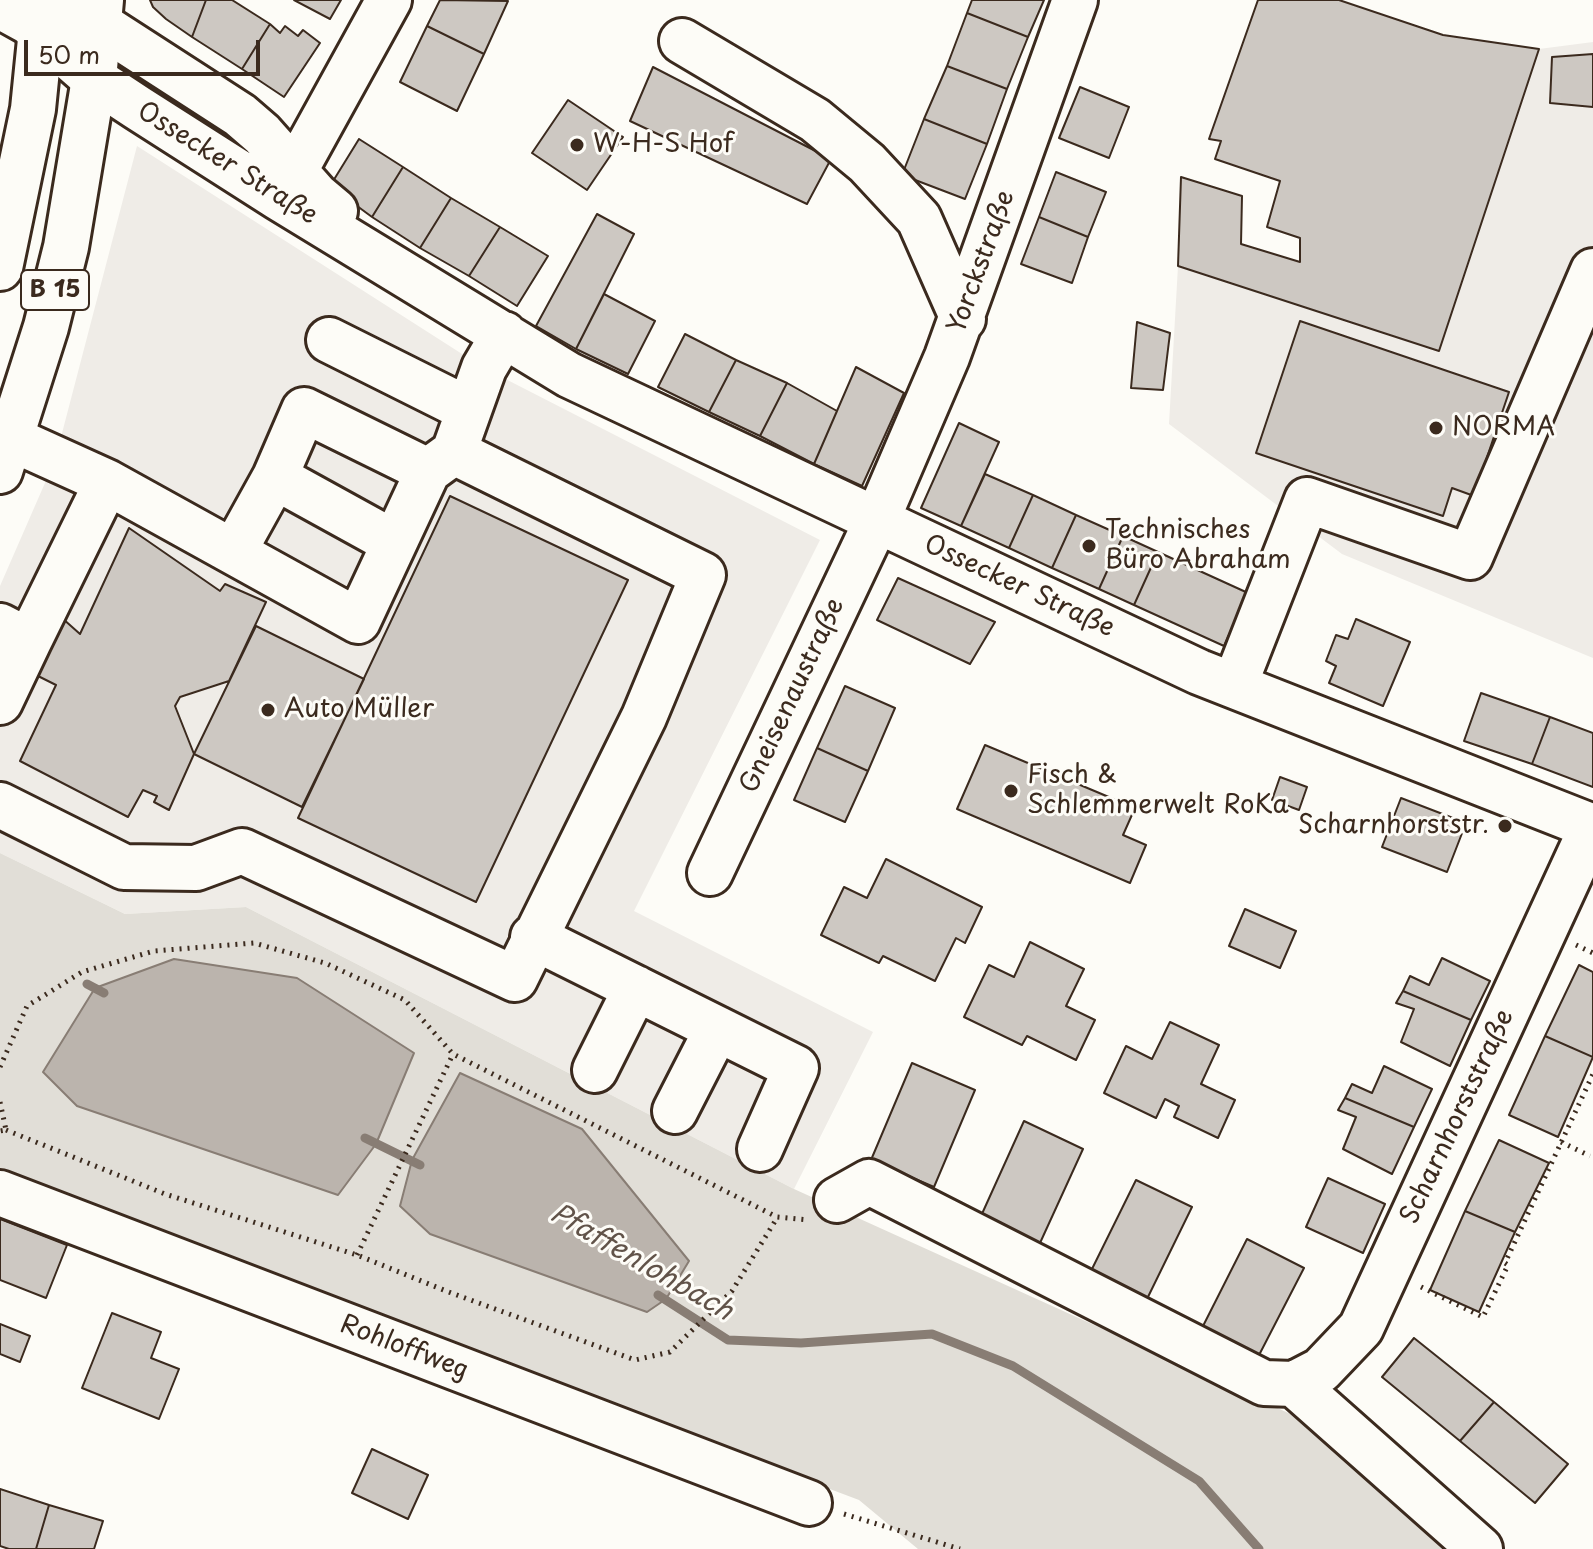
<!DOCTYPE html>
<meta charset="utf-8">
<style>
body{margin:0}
#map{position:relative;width:1593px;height:1549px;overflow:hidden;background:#fdfcf7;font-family:"Playpen Sans",sans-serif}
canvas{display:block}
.scale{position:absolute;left:24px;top:40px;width:236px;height:36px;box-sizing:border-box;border:4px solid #3b2a1e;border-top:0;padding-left:10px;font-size:24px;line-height:28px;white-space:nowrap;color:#3b2a1e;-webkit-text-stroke:6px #fdfcf7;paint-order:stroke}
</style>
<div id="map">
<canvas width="1593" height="1549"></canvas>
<div class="scale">50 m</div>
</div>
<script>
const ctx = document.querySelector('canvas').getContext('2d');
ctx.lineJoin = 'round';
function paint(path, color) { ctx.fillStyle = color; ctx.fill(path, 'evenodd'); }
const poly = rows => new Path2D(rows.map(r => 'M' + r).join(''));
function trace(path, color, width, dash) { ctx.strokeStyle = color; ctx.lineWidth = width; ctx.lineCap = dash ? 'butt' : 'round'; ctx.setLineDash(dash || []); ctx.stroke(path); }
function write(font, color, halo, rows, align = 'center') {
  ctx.font = font + ' "Playpen Sans",sans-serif'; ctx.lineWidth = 6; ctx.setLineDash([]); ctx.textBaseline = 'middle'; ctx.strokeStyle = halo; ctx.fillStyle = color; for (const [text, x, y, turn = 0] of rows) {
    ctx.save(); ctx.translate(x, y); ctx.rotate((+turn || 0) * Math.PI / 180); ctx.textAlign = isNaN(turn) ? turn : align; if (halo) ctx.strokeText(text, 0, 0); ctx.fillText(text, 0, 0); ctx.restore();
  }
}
paint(poly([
 [1593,42,1593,658,1342,554,1169,424,1178,266,1439,350,1539,49],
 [137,146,484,368,820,540,634,911,873,1032,794,1189,246,907,125,914,0,853,0,586,55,460]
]), '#efece7');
paint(poly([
 [0,853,125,914,246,907,794,1189,1317,1426,1463,1549,918,1549,859,1500,0,1176]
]), '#e1ded7');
const water = poly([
 [174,959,297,978,414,1053,376,1144,338,1195,77,1106,43,1072,95,988,174,959],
 [460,1073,582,1129,689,1261,666,1299,647,1312,430,1234,400,1206,412,1160,460,1073]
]);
paint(water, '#bbb4ad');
trace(water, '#887d74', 2);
trace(poly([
 [87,984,104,993],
 [365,1138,420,1165],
 [658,1295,728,1340,801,1343,932,1334,1013,1366,1199,1481,1259,1549]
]), '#887d74', 9);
const building = poly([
 [150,0,206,0,192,37,166,19,153,7,150,0],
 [206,0,232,0,270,24,242,69,192,37,206,0],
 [294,0,341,0,330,19,294,0],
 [440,0,508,1,484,54,427,26,440,0],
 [972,0,1044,0,1028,37,967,13,972,0],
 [1258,0,1339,0,1443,35,1539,49,1439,351,1178,266,1181,177,1242,196,1241,244,1300,262,1300,238,1267,227,1280,181,1215,159,1221,141,1209,139,1258,0],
 [967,13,1028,37,1007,89,947,66,967,13],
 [270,24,280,33,285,26,298,36,303,30,320,43,284,97,242,69,270,24],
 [427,26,484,54,457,111,400,82,427,26],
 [1593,54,1593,107,1550,103,1552,57,1593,54],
 [947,66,1007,89,987,144,924,119,947,66],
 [653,67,831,159,807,204,630,121,653,67],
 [1080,87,1129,107,1109,158,1059,138,1080,87],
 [568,100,623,137,587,190,532,153,568,100],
 [924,119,987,144,965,199,902,175,924,119],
 [359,139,403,167,372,217,330,186,359,139],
 [403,167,451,198,420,248,372,217,403,167],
 [1056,172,1106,192,1088,237,1039,217,1056,172],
 [451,198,500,227,469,276,420,248,451,198],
 [597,214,634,234,576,349,536,326,597,214],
 [1039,217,1088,237,1072,283,1021,264,1039,217],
 [500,227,548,256,517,306,469,276,500,227],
 [604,294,655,321,628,374,576,349,604,294],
 [1300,321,1509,392,1474,496,1452,488,1443,516,1256,453,1300,321],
 [1137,322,1170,333,1163,390,1131,388,1137,322],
 [685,334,736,360,709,412,658,387,685,334],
 [736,360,787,383,760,436,709,412,736,360],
 [856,367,904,393,862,486,814,464,856,367],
 [787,383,837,411,814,464,760,436,787,383],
 [959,423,999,442,961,526,921,508,959,423],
 [985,474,1033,495,1009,548,961,526,985,474],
 [1033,495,1076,515,1052,568,1009,548,1033,495],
 [450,496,628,580,476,902,298,818,450,496],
 [1076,515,1123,536,1099,589,1052,568,1076,515],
 [129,528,220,591,225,584,266,602,229,681,180,697,175,706,194,754,169,810,154,802,157,796,143,790,128,817,20,761,56,685,36,675,62,618,80,634,129,528],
 [1123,536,1158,552,1134,605,1099,589,1123,536],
 [1158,552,1248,593,1224,646,1134,605,1158,552],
 [898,578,995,622,970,664,877,620,898,578],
 [1356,619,1410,642,1383,706,1329,683,1336,666,1326,661,1336,635,1348,639,1356,619],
 [256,626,364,679,302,807,194,754,256,626],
 [845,686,895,708,868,771,817,748,845,686],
 [1481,693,1550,717,1532,764,1464,741,1481,693],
 [1550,717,1593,733,1593,787,1532,764,1550,717],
 [985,745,1135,808,1123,835,1146,845,1130,883,957,809,985,745],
 [817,748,868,771,845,822,794,800,817,748],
 [1280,777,1307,787,1299,810,1272,800,1280,777],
 [1401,798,1466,823,1447,872,1382,847,1401,798],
 [886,859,982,907,965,943,956,938,935,981,883,956,879,963,821,935,844,887,867,898,886,859],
 [1245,909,1296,931,1280,968,1229,946,1245,909],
 [1030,942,1084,969,1066,1006,1095,1020,1076,1060,1027,1036,1022,1045,964,1017,989,965,1014,977,1030,942],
 [1442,958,1490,981,1471,1020,1403,991,1410,976,1429,985,1442,958],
 [1579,965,1593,972,1593,1057,1545,1036,1579,965],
 [1403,991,1471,1020,1450,1066,1401,1042,1414,1009,1396,1003,1403,991],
 [1170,1022,1219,1045,1201,1084,1235,1100,1218,1138,1174,1117,1179,1106,1165,1099,1156,1118,1104,1093,1126,1046,1152,1059,1170,1022],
 [1545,1036,1593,1057,1558,1137,1509,1115,1545,1036],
 [912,1063,975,1090,934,1187,871,1160,912,1063],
 [1384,1066,1432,1089,1414,1127,1345,1098,1352,1084,1372,1093,1384,1066],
 [1345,1098,1414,1127,1392,1174,1343,1149,1356,1117,1338,1110,1345,1098],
 [1024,1121,1083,1149,1040,1243,981,1216,1024,1121],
 [1499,1140,1549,1163,1515,1232,1465,1211,1499,1140],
 [1328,1178,1385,1204,1363,1253,1306,1227,1328,1178],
 [1136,1180,1192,1207,1146,1301,1090,1273,1136,1180],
 [1465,1211,1515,1232,1479,1312,1430,1290,1465,1211],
 [0,1219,67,1245,46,1298,0,1280,0,1219],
 [1247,1239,1304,1268,1257,1359,1201,1330,1247,1239],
 [112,1313,161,1332,151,1358,179,1369,159,1419,82,1388,112,1313],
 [0,1324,30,1336,20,1362,0,1354,0,1324],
 [1414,1338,1494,1402,1460,1441,1382,1377,1414,1338],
 [1494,1402,1568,1464,1535,1503,1460,1441,1494,1402],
 [372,1449,428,1475,408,1519,352,1493,372,1449],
 [0,1489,49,1505,36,1549,9,1549,0,1546,0,1489],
 [49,1505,103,1521,94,1549,36,1549,49,1505]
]);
paint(building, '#cdc8c2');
trace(building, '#3b2a1e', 2);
const minor = poly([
 [62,0,240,115,262,134,316,195,335,211],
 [0,6,29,22,94,79,138,108,279,198,569,375,1199,672,1593,827],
 [682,41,815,120,867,163,919,219,963,319],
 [281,196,389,0],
 [329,340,469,410],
 [12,439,107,482,358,621,428,471,454,452],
 [275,477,393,542],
 [234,551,275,477,304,410,428,471],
 [0,626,29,641,107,482],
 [1235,684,1307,500,1470,557,1593,271],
 [0,702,29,641],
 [0,805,124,867,196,868,242,851,515,979,644,717,703,575,454,452,484,368,504,334],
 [710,873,877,520,947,357,1075,0],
 [533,937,796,1068,760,1149],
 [595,1070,636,988],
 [675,1111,717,1029],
 [0,1193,809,1503],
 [837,1200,869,1182,1264,1383,1294,1384,1480,1549],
 [1294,1384,1321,1370,1361,1328,1592,827]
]);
const major = poly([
 [0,268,33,109,44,0],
 [0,471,46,327,66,247,94,79,101,0]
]);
trace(minor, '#3b2a1e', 50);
trace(major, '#3b2a1e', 50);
trace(poly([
 [1576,945,1593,953],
 [0,1067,27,1006,82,972,154,951,254,943,325,963,405,1000,453,1054,777,1217,808,1220],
 [0,1102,6,1130,0,1131],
 [6,1130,165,1194,357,1255,446,1291,635,1360,670,1352,732,1291,777,1218],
 [1561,1142,1590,1156],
 [357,1255,453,1054],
 [1421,1287,1483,1317,1508,1265,1505,1263,1593,1074],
 [844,1514,960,1549]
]), '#3b2a1e', 5, [2, 6]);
trace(minor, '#fdfcf7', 44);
trace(major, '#fdfcf7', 44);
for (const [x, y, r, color] of [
 [577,145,8,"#3b2a1e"],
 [1436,428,8,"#3b2a1e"],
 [1089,546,8,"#3b2a1e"],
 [268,710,8,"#3b2a1e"],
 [1011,791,8,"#3b2a1e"],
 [1505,826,8,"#3b2a1e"]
]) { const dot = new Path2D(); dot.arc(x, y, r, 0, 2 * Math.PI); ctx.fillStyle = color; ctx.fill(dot); trace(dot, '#fdfcf7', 3); }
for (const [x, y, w] of [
 [55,290,68]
]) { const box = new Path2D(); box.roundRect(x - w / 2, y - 20, w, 40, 6); ctx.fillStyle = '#fdfcf7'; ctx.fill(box); trace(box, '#3b2a1e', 2); }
write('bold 24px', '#3b2a1e', null, [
 ["B 15",55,290]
]);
write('26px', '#3b2a1e', '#fdfcf7', [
 ["W-H-S Hof",593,145],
 ["NORMA",1452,428],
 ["Technisches",1105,531],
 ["Büro Abraham",1105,561],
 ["Auto Müller",284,710],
 ["Fisch &",1027,776],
 ["Schlemmerwelt RoKa",1027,806],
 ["Scharnhorststr.",1489,826,"right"]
], 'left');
write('26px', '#3b2a1e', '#fdfcf7', [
 ["Ossecker Straße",227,164,32],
 ["Yorckstraße",982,262,-70],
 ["Ossecker Straße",1019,587,25],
 ["Gneisenaustraße",793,696,-65],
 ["Scharnhorststraße",1458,1117,-65],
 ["Rohloffweg",404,1348,21]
]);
write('italic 28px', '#615349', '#fdfcf7', [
 ["Pfaffenlohbach",641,1263,30]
]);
</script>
